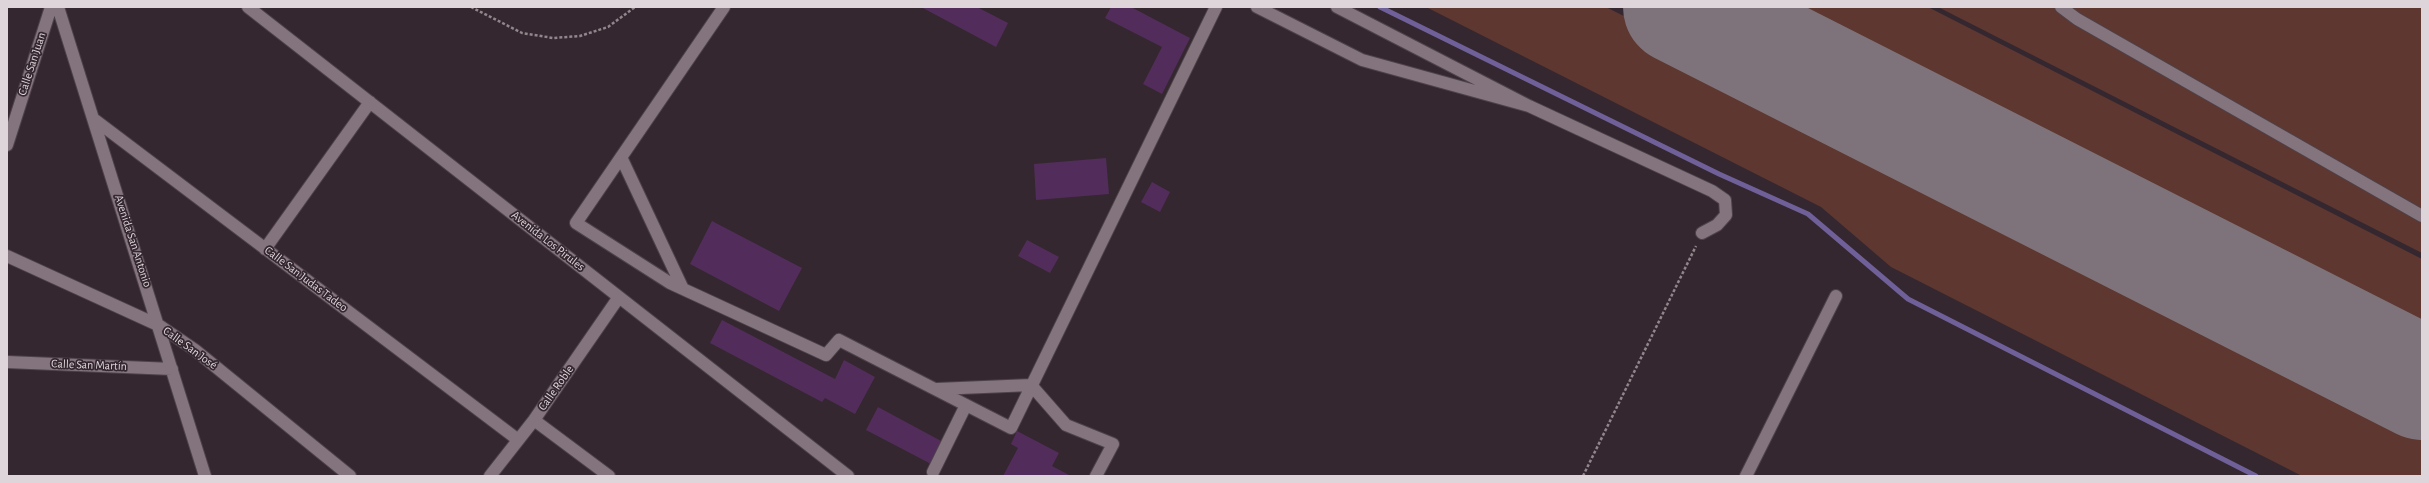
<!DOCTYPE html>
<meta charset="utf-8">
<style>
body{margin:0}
#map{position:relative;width:2429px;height:483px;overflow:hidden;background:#34272f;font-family:"Alegreya Sans",sans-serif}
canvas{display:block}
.frame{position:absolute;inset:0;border:8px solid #ded5da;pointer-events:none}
</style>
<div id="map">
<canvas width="2429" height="483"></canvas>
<div class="frame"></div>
</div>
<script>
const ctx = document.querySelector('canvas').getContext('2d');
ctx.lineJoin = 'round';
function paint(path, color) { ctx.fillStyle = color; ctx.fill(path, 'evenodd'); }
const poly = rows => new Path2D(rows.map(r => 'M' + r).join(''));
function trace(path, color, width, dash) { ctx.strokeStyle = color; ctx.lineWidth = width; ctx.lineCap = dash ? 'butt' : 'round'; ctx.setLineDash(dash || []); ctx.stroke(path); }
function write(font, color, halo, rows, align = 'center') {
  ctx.font = font + ' "Alegreya Sans",sans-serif'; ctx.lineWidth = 3.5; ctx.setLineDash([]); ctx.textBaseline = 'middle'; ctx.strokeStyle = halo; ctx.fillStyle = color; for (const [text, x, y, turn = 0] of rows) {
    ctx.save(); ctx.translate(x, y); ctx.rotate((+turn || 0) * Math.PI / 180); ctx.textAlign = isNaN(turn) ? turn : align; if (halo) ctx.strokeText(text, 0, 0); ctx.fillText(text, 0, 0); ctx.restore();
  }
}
paint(poly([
 [1426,7,1606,7,2422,421,2422,476,2302,476,1891,267,1821,207],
 [1754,7,1928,7,2422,259,2422,345],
 [1938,7,2422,7,2422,253]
]), '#5d3730');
trace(poly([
 [1380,7,1719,174,1808,214,1908,299,2256,476]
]), '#706099', 5);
trace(poly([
 [1680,7,2422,383]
]), '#7e737a', 114);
paint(poly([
 [921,7,977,7,1008,23,996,47],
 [1111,7,1131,7,1190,38,1162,94,1143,84,1162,47,1105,18],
 [1106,158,1109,194,1036,200,1034,164],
 [1152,182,1170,192,1160,212,1141,202],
 [712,221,802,268,779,311,690,264],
 [1027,240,1059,257,1050,273,1018,256],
 [722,320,835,379,844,360,875,377,855,414,825,398,822,402,710,343],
 [878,407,943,442,931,464,866,430],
 [1017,431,1059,453,1052,466,1071,476,1003,476,1018,448,1011,444]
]), '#522d5b');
const minor = poly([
 [58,7,205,476],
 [248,7,848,476],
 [724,7,576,223,670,283,826,355,839,340,1011,428,1216,7],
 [1257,7,1362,60,1529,106,1337,7],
 [2061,7,2077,19,2422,216],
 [1529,106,1712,191,1725,200,1726,215,1717,225,1702,233],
 [95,120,517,439],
 [7,145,51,7],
 [621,157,683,289],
 [265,249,370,102],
 [7,256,160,326,195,350,350,476],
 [7,362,172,369],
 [937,389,1031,385,1066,425,1113,444,1096,476],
 [534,420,609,476],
 [933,472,966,405],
 [490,476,534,420,619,297],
 [1746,476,1836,296]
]);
trace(minor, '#4e424a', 14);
trace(poly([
 [471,7,522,33,553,38,580,36,608,27,635,7],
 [1583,476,1696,246]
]), '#91868c', 2.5, [3, 2]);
trace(minor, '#84747d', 12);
write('12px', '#ded5da', '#34272f', [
 ["Calle San Juan",32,64,-72],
 ["Avenida San Antonio",133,241,72],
 ["Avenida Los Pirules",548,241,38],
 ["Calle San Judas Tadeo",306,279,37],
 ["Calle San José",190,348,36],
 ["Calle San Martín",89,365,2],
 ["Calle Roble",556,388,-55]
]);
</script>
